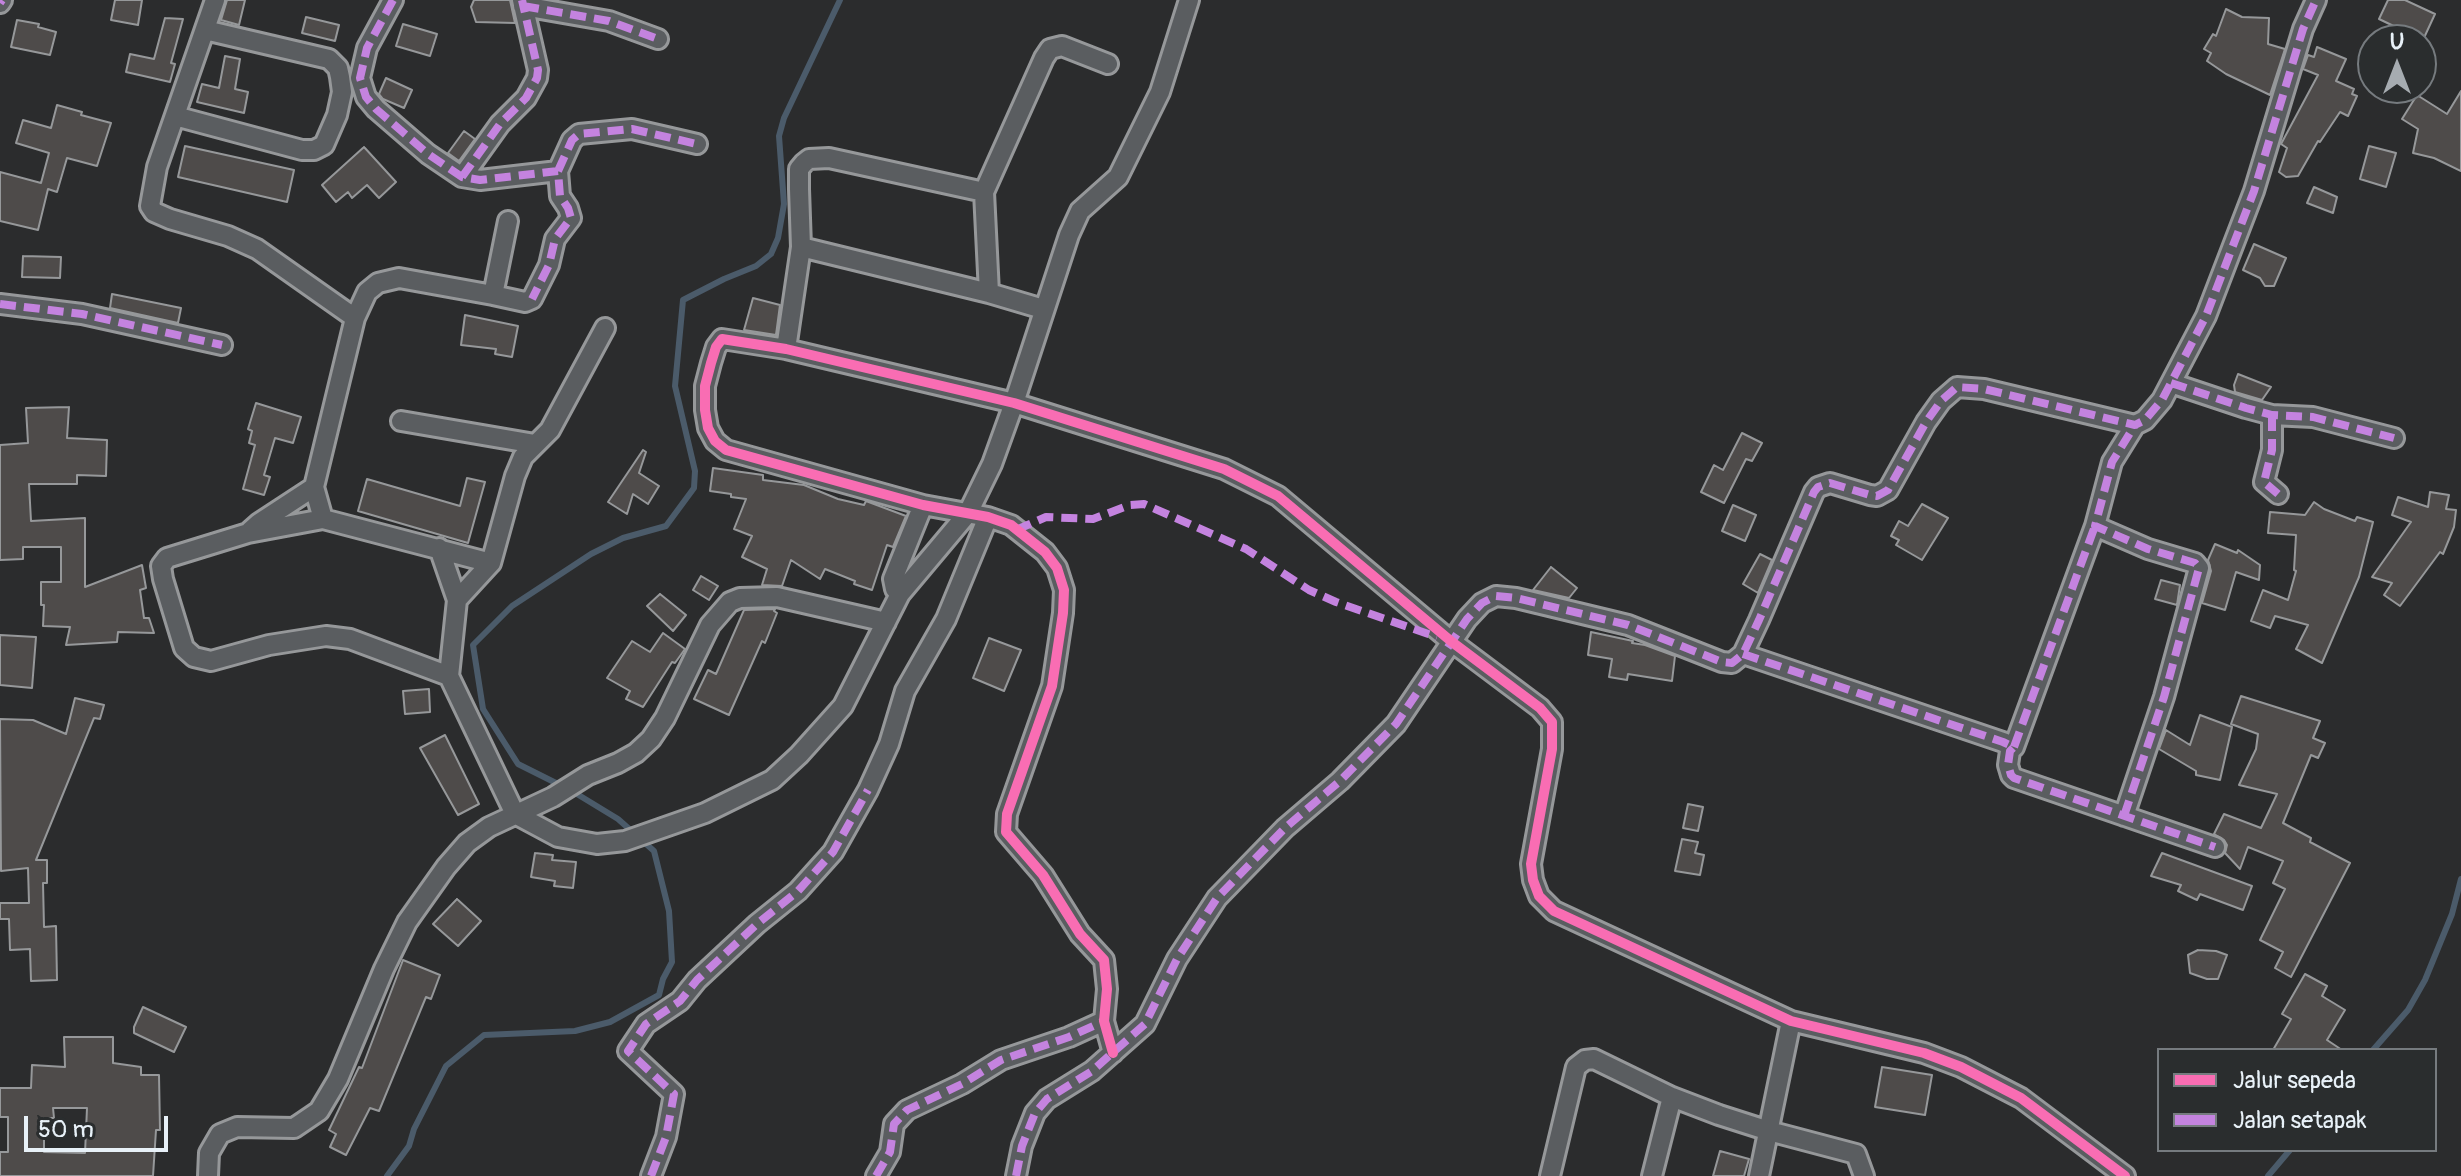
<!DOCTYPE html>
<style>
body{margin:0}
#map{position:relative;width:2461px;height:1176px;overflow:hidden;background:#2b2c2d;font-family:Pangolin,sans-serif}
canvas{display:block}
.legend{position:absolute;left:2157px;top:1048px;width:280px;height:104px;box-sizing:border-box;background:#2a2d2e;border:2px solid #767b7f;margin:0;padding:10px 14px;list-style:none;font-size:24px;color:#e8f1f8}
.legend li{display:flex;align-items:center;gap:16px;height:40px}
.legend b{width:40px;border:2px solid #767b7f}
.north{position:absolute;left:2357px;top:24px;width:80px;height:80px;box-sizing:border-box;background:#2a2d2e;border:2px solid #767b7f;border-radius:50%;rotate:0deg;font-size:22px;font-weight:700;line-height:32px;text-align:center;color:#e8f1f8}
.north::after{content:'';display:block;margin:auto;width:28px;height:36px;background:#a6acb1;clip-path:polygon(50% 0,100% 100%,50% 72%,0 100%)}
.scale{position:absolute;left:24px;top:1116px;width:144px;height:36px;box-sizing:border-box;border:4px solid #e8f1f8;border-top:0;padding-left:10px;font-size:24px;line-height:28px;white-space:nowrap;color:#e8f1f8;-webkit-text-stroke:6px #2a2d2e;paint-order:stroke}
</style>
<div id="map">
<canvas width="2461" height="1176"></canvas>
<ul class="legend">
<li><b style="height:10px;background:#f96db3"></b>Jalur sepeda</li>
<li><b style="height:10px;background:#c483df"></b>Jalan setapak</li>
</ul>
<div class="north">U</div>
<div class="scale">50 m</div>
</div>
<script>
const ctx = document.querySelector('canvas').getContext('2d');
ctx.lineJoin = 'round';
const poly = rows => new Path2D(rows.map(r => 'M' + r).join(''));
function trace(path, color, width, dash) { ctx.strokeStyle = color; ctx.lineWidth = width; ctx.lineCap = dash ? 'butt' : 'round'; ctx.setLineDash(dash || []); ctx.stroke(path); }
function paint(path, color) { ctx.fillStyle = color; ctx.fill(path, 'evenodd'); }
trace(poly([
 [562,786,518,764,483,709,473,645,512,606,591,554,623,538,666,526,694,488,695,471,675,386,683,300,724,279,756,266,771,254,778,238,784,204,779,136,784,118,840,0],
 [2373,1050,2408,1010,2425,980,2452,914,2461,879],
 [387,1176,409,1146,414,1129,446,1066,484,1035,575,1031,610,1022,659,995,663,979,672,962,669,911,654,851,618,819,572,791],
 [2268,1176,2290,1150]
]), '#4b5b6a', 6);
const building = poly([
 [115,0,142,0,138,25,111,20,115,0],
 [227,0,245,0,239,25,221,20,227,0],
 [474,0,510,0,515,23,476,22,471,7,474,0],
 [2388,0,2405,0,2435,14,2423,40,2379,19,2388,0],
 [2226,9,2242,17,2269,18,2268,44,2285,49,2270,95,2226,74,2207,61,2211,53,2204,49,2213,34,2216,36,2226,9],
 [306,17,339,25,335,41,302,33,306,17],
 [165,18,183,19,171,63,175,64,170,82,126,72,130,54,154,59,165,18],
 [17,20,39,24,38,27,56,32,50,55,11,47,17,20],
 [403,24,437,34,430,56,396,46,403,24],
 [2317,47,2346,59,2336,81,2354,89,2352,94,2357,96,2348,116,2340,112,2320,142,2318,141,2298,176,2286,177,2279,172,2287,148,2281,144,2318,75,2303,69,2308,55,2314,57,2317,47],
 [225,56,240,59,235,89,248,92,244,113,197,102,202,84,219,88,225,56],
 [386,78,412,90,404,108,383,99,379,94,386,78],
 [2461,91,2461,171,2434,158,2413,153,2418,129,2402,119,2417,95,2447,114,2461,91],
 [57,105,82,112,81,115,111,123,97,166,67,158,57,192,48,189,38,230,0,221,0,172,41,183,49,153,16,143,23,120,51,128,57,105],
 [464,131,475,139,459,161,448,153,464,131],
 [185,146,294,170,287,202,178,177,185,146],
 [2369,146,2396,153,2386,187,2360,179,2369,146],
 [364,147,396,182,379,198,367,185,352,198,348,192,336,202,322,185,364,147],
 [2314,187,2337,197,2333,213,2307,203,2314,187],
 [2254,244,2286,258,2274,286,2265,286,2260,278,2243,270,2254,244],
 [23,256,61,257,60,278,22,277,23,256],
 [112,294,181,308,178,323,110,308,112,294],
 [753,298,780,305,776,335,744,330,753,298],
 [465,315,518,326,512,357,495,354,496,349,461,345,465,315],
 [2238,374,2271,387,2262,400,2235,392,2234,385,2238,374],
 [256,403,301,417,293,443,275,438,264,475,270,477,264,495,243,489,255,445,249,443,252,431,248,429,256,403],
 [69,407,67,438,107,440,106,476,77,475,77,484,29,484,31,521,85,518,85,587,142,565,146,588,140,590,144,618,149,618,154,633,118,632,117,642,66,645,70,627,43,626,44,605,41,605,41,582,61,582,61,547,23,547,23,559,0,560,0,445,28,443,26,408,69,407],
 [1742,433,1762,443,1752,461,1746,459,1724,503,1701,492,1714,465,1723,470,1742,433],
 [643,450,646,452,639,473,659,486,648,504,633,494,627,514,608,502,643,450],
 [713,468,763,475,763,480,804,485,838,499,864,505,866,501,906,516,893,547,887,545,872,590,854,584,855,581,825,569,820,579,791,560,782,586,762,585,767,569,742,557,752,536,734,529,746,499,731,497,731,494,710,491,713,468],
 [467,478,485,482,468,543,358,511,367,479,460,506,467,478],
 [2430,492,2449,495,2446,509,2456,510,2454,527,2443,554,2440,552,2400,606,2384,595,2392,583,2372,577,2411,522,2392,515,2398,497,2428,507,2430,492],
 [2314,502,2324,509,2355,521,2357,517,2373,522,2359,577,2322,663,2296,649,2308,625,2275,616,2270,628,2251,621,2263,590,2288,600,2296,571,2294,570,2296,535,2268,533,2270,512,2305,515,2314,502],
 [1922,504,1948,518,1922,560,1896,545,1899,540,1891,536,1899,521,1908,526,1922,504],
 [1733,505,1756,515,1745,541,1722,531,1733,505],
 [2215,544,2237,553,2238,550,2260,565,2259,580,2236,572,2225,610,2202,603,2211,571,2208,560,2215,544],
 [1760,554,1772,560,1758,593,1743,584,1760,554],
 [1551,567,1577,588,1569,598,1533,590,1551,567],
 [701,576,718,586,709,600,693,590,701,576],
 [2161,580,2180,585,2177,605,2155,599,2161,580],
 [660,594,686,615,673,631,647,606,660,594],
 [775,609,774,611,777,613,765,643,762,641,729,715,694,699,708,670,716,674,744,610,775,609],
 [1591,632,1633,641,1632,643,1645,645,1675,656,1672,681,1628,674,1627,680,1609,677,1612,659,1588,655,1591,632],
 [663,633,685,649,675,663,672,662,643,707,626,699,630,691,607,678,632,641,650,652,663,633],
 [0,635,36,637,32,688,0,685,0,635],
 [989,638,1021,650,1004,691,973,678,989,638],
 [429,689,430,712,405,714,403,691,429,689],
 [2241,696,2320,721,2313,738,2325,743,2318,758,2311,755,2283,823,2311,838,2310,842,2350,863,2291,977,2275,968,2283,952,2260,940,2285,889,2273,883,2283,861,2248,847,2240,869,2225,853,2227,845,2224,840,2214,834,2224,814,2261,828,2277,794,2239,785,2256,749,2258,734,2231,724,2241,696],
 [75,698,104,705,100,719,94,718,36,860,47,860,47,883,43,883,44,927,56,926,57,980,31,981,30,949,10,950,9,919,0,919,0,903,29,903,28,868,1,871,0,719,33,720,66,734,75,698],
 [2200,715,2232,727,2220,780,2196,775,2196,771,2159,749,2166,730,2190,745,2200,715],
 [445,735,479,804,458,815,420,748,445,735],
 [1688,804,1703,807,1698,831,1683,828,1688,804],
 [1682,839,1698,842,1695,853,1704,855,1700,875,1675,871,1682,839],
 [535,853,553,855,552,860,576,862,573,888,554,886,555,881,531,877,535,853],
 [2162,853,2252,886,2243,910,2200,894,2197,900,2178,891,2181,885,2151,876,2162,853],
 [457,899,481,921,458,946,433,924,457,899],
 [2198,950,2216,951,2227,955,2218,979,2207,979,2190,973,2188,955,2198,950],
 [403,960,440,975,431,999,426,997,379,1111,370,1108,346,1155,330,1147,336,1134,329,1130,359,1067,362,1068,403,960],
 [2305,974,2327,986,2322,996,2345,1010,2327,1040,2342,1050,2273,1050,2291,1019,2282,1014,2305,974],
 [143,1007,186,1027,174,1052,134,1033,134,1027,143,1007],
 [64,1037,113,1037,113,1063,141,1067,141,1075,159,1075,160,1130,156,1130,153,1176,0,1176,0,1152,8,1152,8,1117,0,1117,0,1088,31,1088,32,1065,65,1067,64,1037],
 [53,1108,87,1108,85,1153,44,1152,44,1118,54,1118,53,1108],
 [1882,1067,1932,1075,1925,1115,1875,1107,1882,1067],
 [1720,1151,1749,1159,1744,1176,1713,1176,1720,1151]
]);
paint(building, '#4e4b4a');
trace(building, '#96989a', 2);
const minor = poly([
 [215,0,157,167,150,206,154,212,170,219,228,236,257,249,355,318,314,487,323,519,491,563],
 [393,0,367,48,360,78,366,97,376,109,428,154,462,177,480,180,558,171,560,196,568,208,571,218,555,239,549,265,532,299,525,302,493,295],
 [0,3,2,0],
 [523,6,609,21,658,39],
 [175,116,302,150,314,150,324,145,337,115,342,92,340,77,338,68,329,59,205,30],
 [558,171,572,140,579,134,632,129,697,144],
 [462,177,500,124,526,98,537,78,538,70,522,0],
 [801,247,989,293,1043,309],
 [989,293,984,192,1044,58,1050,49,1062,46,1108,64],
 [0,304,82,314,222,345],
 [355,318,367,292,378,283,399,278,493,295,508,221],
 [786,349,801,247,799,189,799,169,804,163,809,159,829,158,984,192],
 [2171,383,2246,408,2272,415,2313,417,2394,438],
 [2272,415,2272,450,2264,482,2278,494],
 [401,421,535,444],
 [323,519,248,533,167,558,161,566,163,579,184,648,194,657,211,661,269,645,326,636,350,639,449,676],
 [250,531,259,523,314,487],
 [439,548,457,600,449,676,515,814,558,837,597,844,625,841,705,813,772,780,799,755,843,706,900,594,968,513,992,464,1014,403,1069,235,1080,211,1118,177,1160,92,1189,0],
 [900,594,895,589,893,579,923,505],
 [457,600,491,563,515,476,523,457,550,430,605,328],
 [1743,654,2003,742,2014,747,2010,751,2008,765,2011,775,2014,778,2215,847],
 [2014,747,2095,526],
 [2124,816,2164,697,2199,568,2195,563,2148,549,2095,526,2112,462,2135,425],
 [1113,1053,1104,1021,1107,989,1104,960,1080,934,1043,875,1006,832,1007,814,1052,686,1063,613,1064,590,1057,568,1045,552,1011,525,988,517,923,505,726,450,715,441,708,428,705,410,705,386,711,363,716,347,722,339,786,349,1014,403,1224,469,1278,496,1452,642,1540,708,1552,722,1552,749,1531,864,1533,880,1539,896,1554,911,1791,1021,1924,1053,1961,1067,2021,1098,2125,1176],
 [208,1176,209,1153,220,1134,237,1127,294,1128,319,1111,338,1079,384,969,407,922,446,867,467,843,489,827,553,797,588,775,618,763,636,753,651,739,665,718,710,625,730,602,740,598,777,597,886,622],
 [651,1176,666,1137,674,1094,628,1051,646,1024,680,1001,697,980,757,924,798,891,833,852,868,790,889,744,905,691,946,619,988,517],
 [876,1176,890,1152,894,1124,907,1110,962,1084,1001,1060,1069,1037,1104,1021],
 [1016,1176,1022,1146,1035,1113,1047,1099,1092,1071,1145,1024,1177,959,1217,898,1285,828,1340,781,1396,724,1467,619,1482,603,1496,596,1516,598,1628,625,1722,662,1732,663,1743,654,1759,620,1814,492,1818,487,1830,483,1870,495,1877,496,1888,490,1926,422,1941,401,1957,387,1984,389,2135,425,2145,420,2162,400,2206,316,2254,191,2303,29,2316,0],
 [1550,1176,1576,1067,1585,1060,1594,1059,1672,1097,1719,1115,1769,1131,1856,1154,1864,1176],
 [1652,1176,1672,1097],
 [1759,1176,1791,1021]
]);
trace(minor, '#96989a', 24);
trace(minor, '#5a5d60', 18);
trace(poly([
 [393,0,367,48,360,78,366,97,376,109,428,154,462,177,480,180,558,171,560,196,568,208,571,218,555,239,549,265,532,299],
 [0,3,2,0],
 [523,6,609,21,658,39],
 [558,171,572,140,579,134,632,129,697,144],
 [462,177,500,124,526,98,537,78,538,70,522,0],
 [0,304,82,314,222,345],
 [2171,383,2246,408,2272,415,2313,417,2394,438],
 [2272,415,2272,450,2264,482,2278,494],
 [1016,530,1046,517,1093,519,1130,505,1144,504,1246,549,1309,590,1336,602,1437,637],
 [1743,654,2003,742,2014,747,2010,751,2008,765,2011,775,2014,778,2215,847],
 [2014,747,2095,526],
 [2124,816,2164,697,2199,568,2195,563,2148,549,2095,526,2112,462,2135,425],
 [651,1176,666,1137,674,1094,628,1051,646,1024,680,1001,697,980,757,924,798,891,833,852,868,790],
 [876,1176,890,1152,894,1124,907,1110,962,1084,1001,1060,1069,1037,1104,1021],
 [1016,1176,1022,1146,1035,1113,1047,1099,1092,1071,1145,1024,1177,959,1217,898,1285,828,1340,781,1396,724,1467,619,1482,603,1496,596,1516,598,1628,625,1722,662,1732,663,1743,654,1759,620,1814,492,1818,487,1830,483,1870,495,1877,496,1888,490,1926,422,1941,401,1957,387,1984,389,2135,425,2145,420,2162,400,2206,316,2254,191,2303,29,2316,0]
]), '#c483df', 8, [16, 8]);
trace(poly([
 [1113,1053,1104,1021,1107,989,1104,960,1080,934,1043,875,1006,832,1007,814,1052,686,1063,613,1064,590,1057,568,1045,552,1011,525,988,517,923,505,726,450,715,441,708,428,705,410,705,386,711,363,716,347,722,339,786,349,1014,403,1224,469,1278,496,1452,642,1540,708,1552,722,1552,749,1531,864,1533,880,1539,896,1554,911,1791,1021,1924,1053,1961,1067,2021,1098,2125,1176]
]), '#f96db3', 10);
</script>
